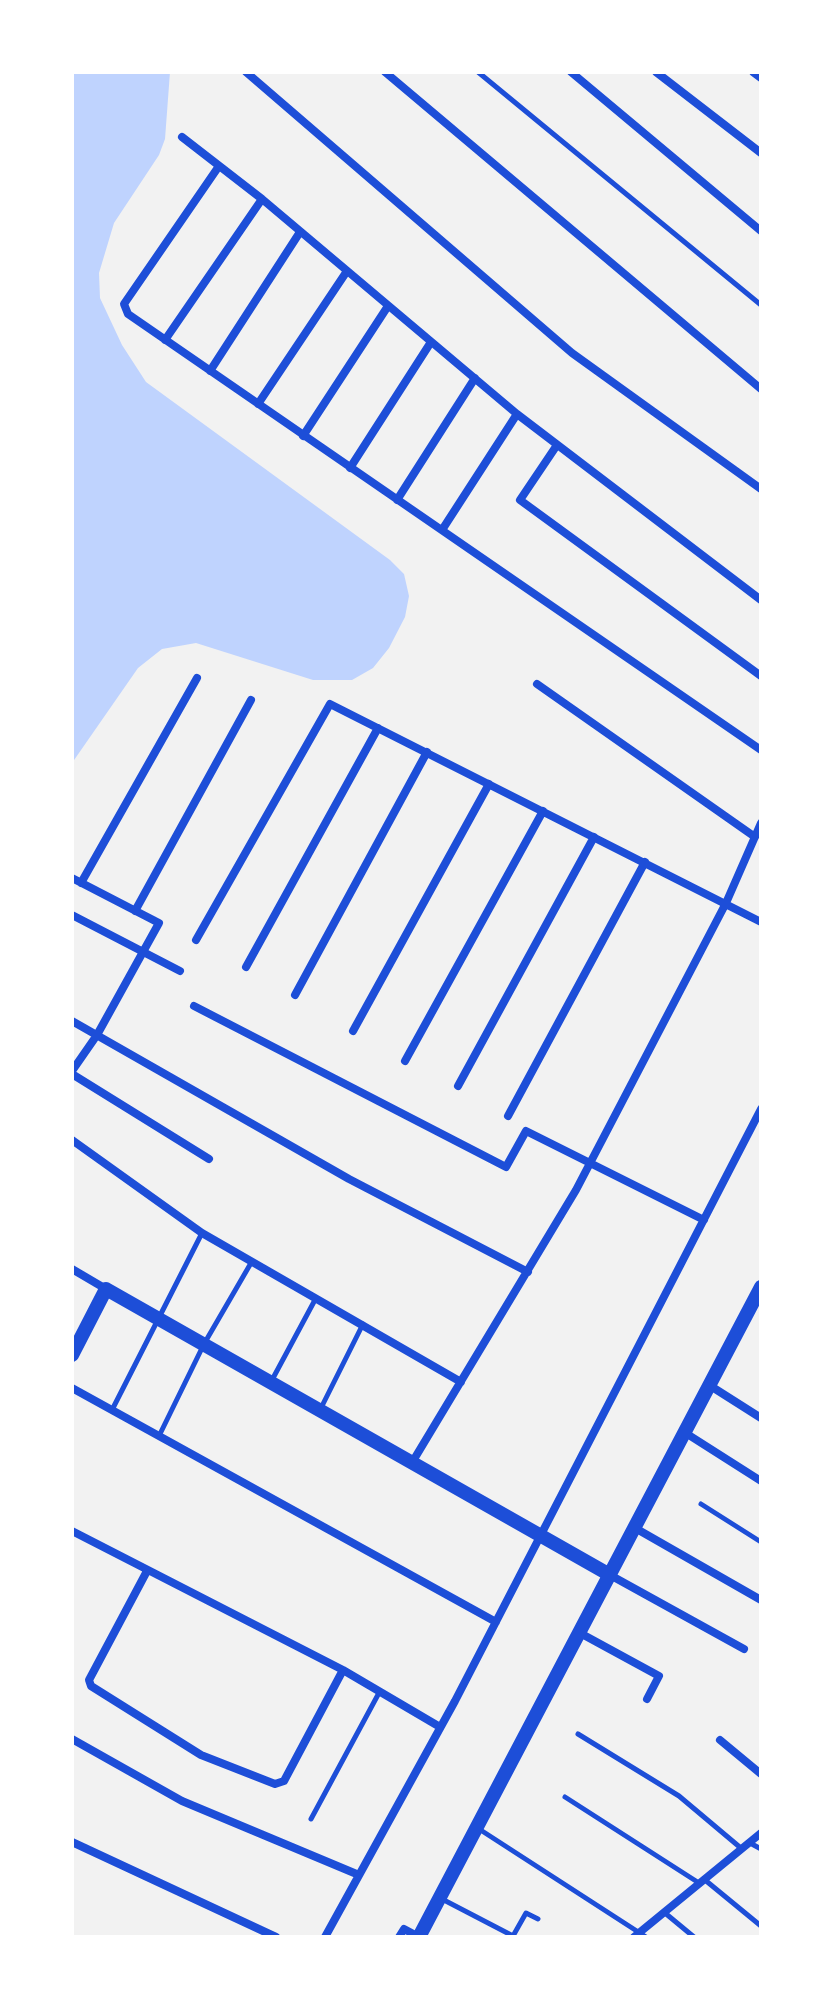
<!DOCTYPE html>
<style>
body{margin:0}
#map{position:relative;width:833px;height:2009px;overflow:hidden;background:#f2f2f2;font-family:"Titillium Web",sans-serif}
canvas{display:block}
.frame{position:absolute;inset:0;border:74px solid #fff;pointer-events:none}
</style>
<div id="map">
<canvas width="833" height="2009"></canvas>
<div class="frame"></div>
</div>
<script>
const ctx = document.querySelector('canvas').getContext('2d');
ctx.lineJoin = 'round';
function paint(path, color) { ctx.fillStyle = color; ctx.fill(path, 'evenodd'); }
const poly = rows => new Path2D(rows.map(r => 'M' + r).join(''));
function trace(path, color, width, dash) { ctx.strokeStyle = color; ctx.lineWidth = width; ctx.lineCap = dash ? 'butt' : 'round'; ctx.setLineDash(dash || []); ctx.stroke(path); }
paint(poly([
 [72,72,170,72,165,139,159,155,114,223,99,273,100,298,122,345,146,382,390,560,404,574,409,596,405,617,389,648,373,668,352,680,313,680,196,643,162,649,138,668,72,763]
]), '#bfd3fe');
trace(poly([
 [478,72,761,305],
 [272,1380,316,1298],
 [321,1408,363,1324],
 [112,1410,202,1233],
 [159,1436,204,1344,251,1263],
 [701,1504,761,1542],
 [578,1734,679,1796,742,1849],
 [565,1797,699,1883],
 [311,1819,380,1691],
 [479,1829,646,1937],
 [750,1843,761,1849],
 [705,1880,761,1926],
 [440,1898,515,1937],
 [665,1913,694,1937],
 [513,1936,526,1913,538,1919]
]), '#1d4ed8', 5);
trace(poly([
 [246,72,572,353,761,489],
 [385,72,761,389],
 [571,72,761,231],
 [656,72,761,153],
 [753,72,761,78],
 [182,137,262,199,517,414,761,600],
 [219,166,124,304,128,314,761,750],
 [165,340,262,199],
 [210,371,300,232],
 [258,404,347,271],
 [303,436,388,306],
 [557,445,520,500,761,676],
 [350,468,431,342],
 [397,500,475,378],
 [442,530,517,414],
 [537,684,755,837],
 [72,878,159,923,97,1035,72,1071],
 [81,883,197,678],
 [135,911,251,700],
 [72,915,180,971],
 [196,940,330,704,761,922],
 [246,967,378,728],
 [295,995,427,752],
 [194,1006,506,1167,526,1131,704,1220],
 [72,1021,349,1179,528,1272],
 [353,1031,489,784],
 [405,1061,543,811],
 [72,1074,209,1159],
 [458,1086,594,837],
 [508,1116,645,862],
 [72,1140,202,1233,461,1382],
 [72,1269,106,1289],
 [709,1385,761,1418],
 [72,1388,496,1622],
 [684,1432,761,1481],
 [413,1461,576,1190,726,903,761,823],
 [635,1528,761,1600],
 [72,1531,343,1670,440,1727],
 [147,1571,89,1680,91,1686,201,1755,275,1784,284,1781,343,1670],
 [610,1575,744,1649],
 [580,1633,659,1676,647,1699],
 [72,1739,182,1801,359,1875],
 [720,1740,761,1774],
 [72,1842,276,1937],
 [325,1937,455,1701,761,1109],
 [399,1937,404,1929,419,1937],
 [634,1937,761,1833]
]), '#1d4ed8', 8);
trace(poly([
 [72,1355,106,1289,610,1575],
 [419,1937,761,1287]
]), '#1d4ed8', 14);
</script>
